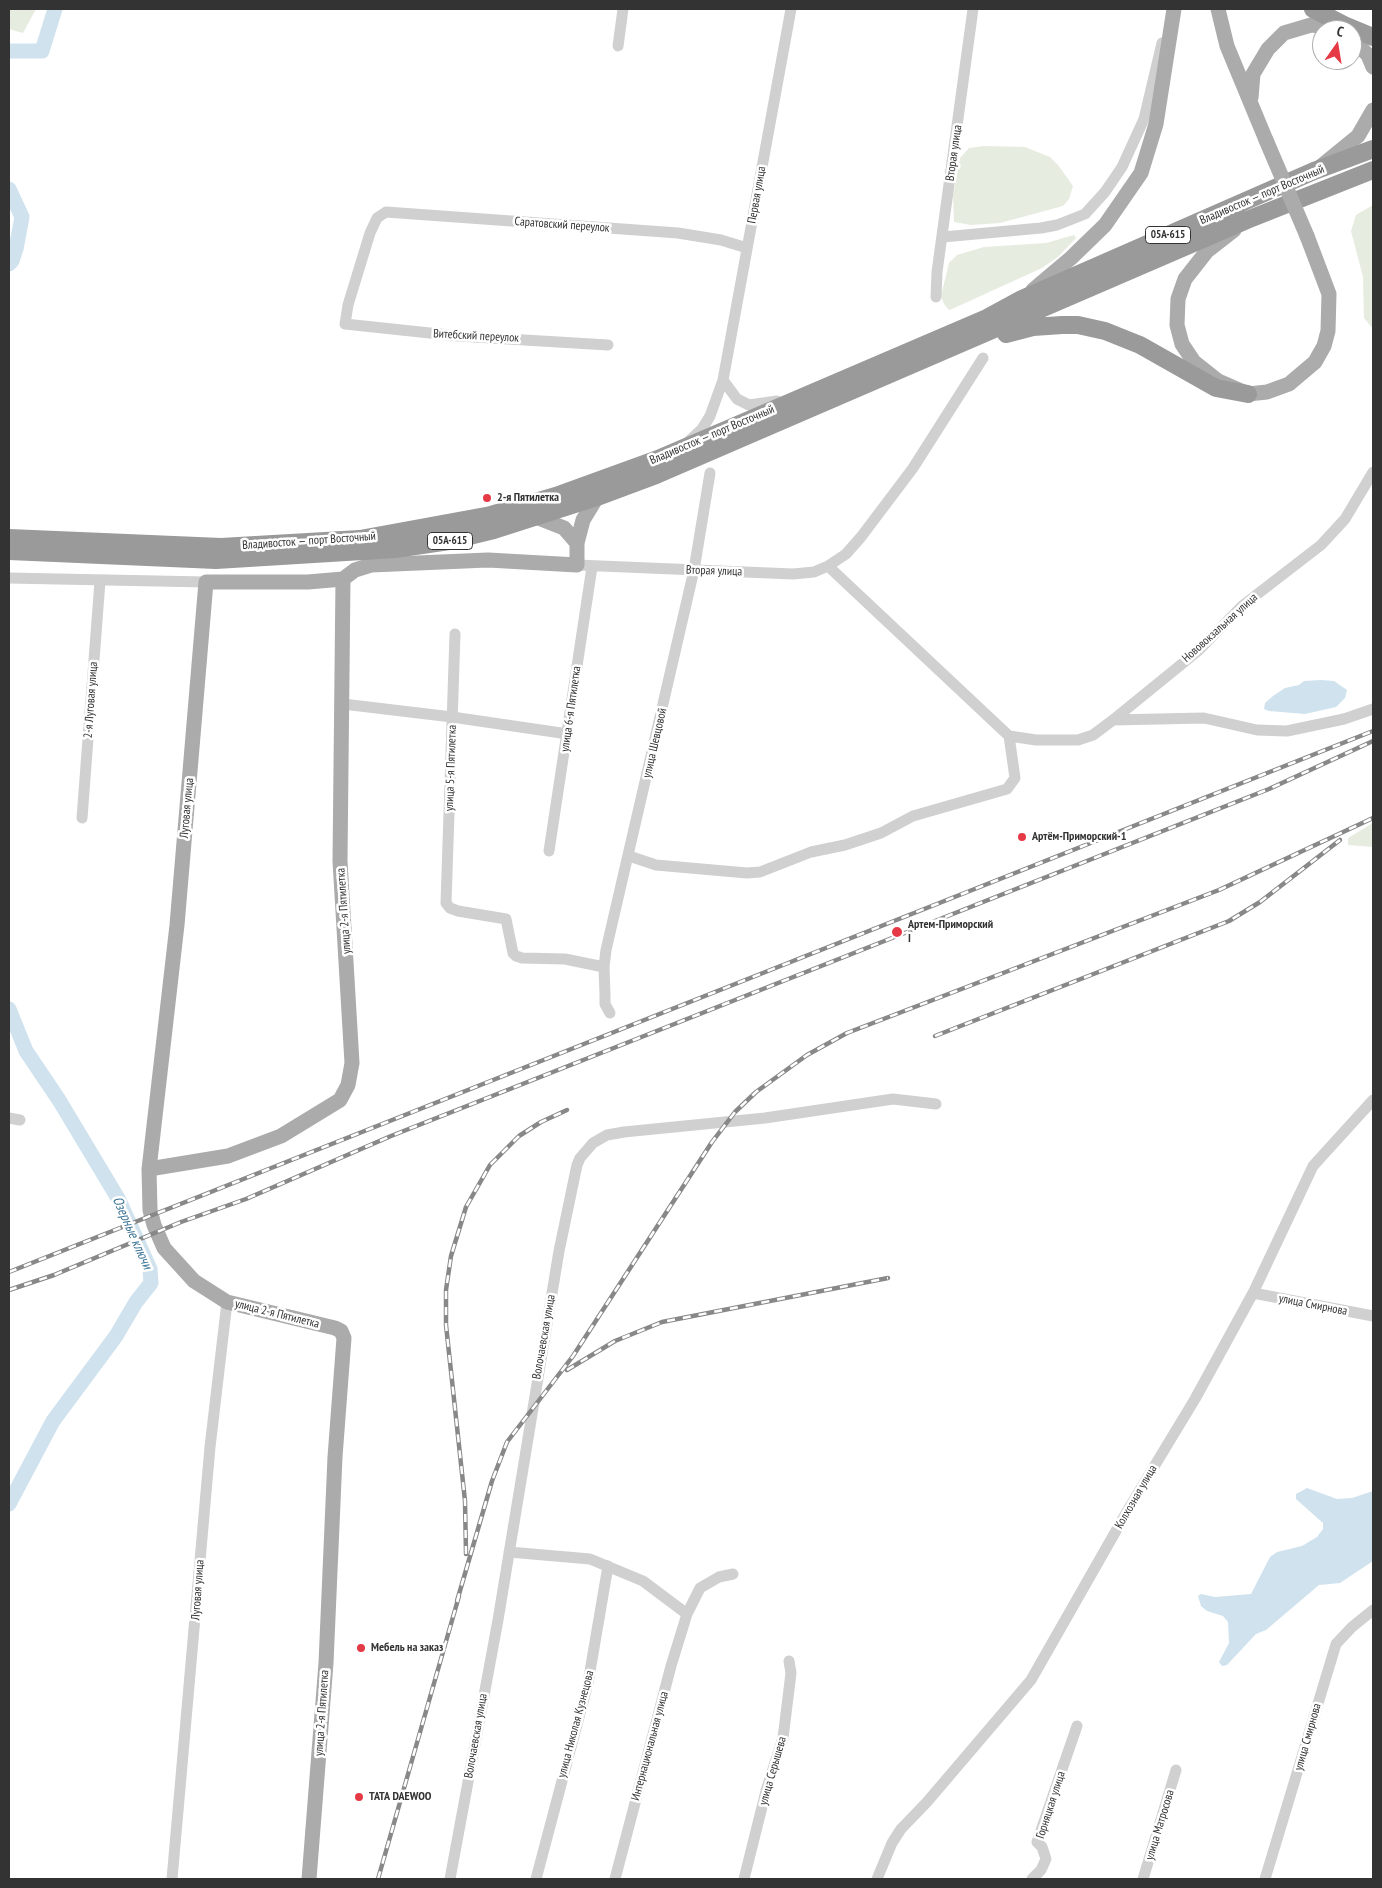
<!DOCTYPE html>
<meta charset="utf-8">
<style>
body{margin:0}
#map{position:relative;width:1382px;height:1888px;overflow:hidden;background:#fff;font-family:"PT Sans Narrow",sans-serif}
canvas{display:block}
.frame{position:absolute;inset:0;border:10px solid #333;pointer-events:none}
.north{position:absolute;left:1312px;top:20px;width:50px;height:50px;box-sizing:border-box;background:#fff;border:1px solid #adadad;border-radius:50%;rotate:13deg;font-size:14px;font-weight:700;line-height:20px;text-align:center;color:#333}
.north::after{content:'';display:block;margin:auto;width:18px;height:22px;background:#e63946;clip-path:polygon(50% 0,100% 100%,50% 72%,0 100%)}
</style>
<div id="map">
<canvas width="1382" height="1888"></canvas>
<div class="frame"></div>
<div class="north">С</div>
</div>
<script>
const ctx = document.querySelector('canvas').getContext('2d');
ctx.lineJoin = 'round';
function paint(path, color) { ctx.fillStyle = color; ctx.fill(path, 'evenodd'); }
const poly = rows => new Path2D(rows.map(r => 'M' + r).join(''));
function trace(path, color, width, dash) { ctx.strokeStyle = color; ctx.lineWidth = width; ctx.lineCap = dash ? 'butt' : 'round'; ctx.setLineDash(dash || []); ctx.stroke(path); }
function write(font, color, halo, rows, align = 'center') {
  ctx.font = font + ' "PT Sans Narrow",sans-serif'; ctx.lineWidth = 5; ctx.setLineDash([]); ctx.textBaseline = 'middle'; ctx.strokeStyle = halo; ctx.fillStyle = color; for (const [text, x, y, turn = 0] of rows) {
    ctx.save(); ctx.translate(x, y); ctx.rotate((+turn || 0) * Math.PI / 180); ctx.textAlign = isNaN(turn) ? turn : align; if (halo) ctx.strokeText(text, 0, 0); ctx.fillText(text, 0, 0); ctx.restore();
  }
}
paint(poly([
 [9,9,36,9,23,33,9,29],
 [984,146,1025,147,1050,157,1058,165,1073,186,1069,199,1063,206,1000,223,971,225,954,222,953,196,960,158,969,148],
 [1373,205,1373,329,1364,318,1363,277,1351,231,1356,215],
 [1074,235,1076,238,1058,257,1042,268,952,309,949,310,944,304,941,296,949,263,957,255,984,247,1046,243],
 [1373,823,1373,847,1348,845,1348,838]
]), '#e6ecdf');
paint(poly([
 [1321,680,1334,681,1347,690,1345,698,1336,707,1305,714,1269,711,1264,709,1265,703,1273,696,1285,688,1299,685,1304,681],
 [1307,1488,1337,1499,1352,1498,1373,1491,1373,1561,1340,1583,1319,1585,1266,1630,1256,1634,1227,1665,1222,1666,1219,1662,1229,1643,1228,1622,1223,1616,1207,1611,1201,1606,1198,1596,1201,1594,1215,1597,1251,1594,1270,1557,1277,1552,1302,1546,1317,1537,1323,1529,1323,1523,1296,1499,1296,1494]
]), '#cfe2ee');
trace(poly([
 [9,51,42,51,55,9],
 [9,189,22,217,16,249,12,261,9,264],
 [9,1009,26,1051,59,1100,119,1200,150,1269,151,1283,136,1302,116,1336,53,1421,9,1504]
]), '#cfe2ee', 15);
trace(poly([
 [618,46,623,9],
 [943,237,1041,228,1057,225,1085,214,1105,192,1122,167,1144,119,1162,43],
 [936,297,937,272,973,9],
 [608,345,458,336,345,324,348,305,370,233,377,218,386,212,678,233,721,240,747,248],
 [723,380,737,399,749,405,777,401],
 [689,441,702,429,710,416,723,380,791,9],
 [577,565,793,574,814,572,828,566,846,554,861,537,913,468,983,358],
 [828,566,1009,736,1036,740,1078,740,1093,735,1113,720,1199,650,1242,606,1321,545,1345,519,1373,472],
 [9,578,206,582],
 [455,634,446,903,450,908,458,911,506,919,513,953,516,956,522,958,565,959,604,967],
 [343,704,452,717,568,734],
 [1113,720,1204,718,1257,730,1287,731,1344,719,1373,709],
 [82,818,100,581],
 [549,851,592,567],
 [629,856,656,865,747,873,760,872,811,852,845,845,881,833,913,816,1007,789,1015,778,1009,736],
 [610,1013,605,1004,605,995,604,967,606,950,694,570,710,473],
 [9,1118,20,1120],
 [1253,1293,1373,1316],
 [509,1552,590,1559,643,1581,687,1614,700,1588,719,1577,733,1574],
 [172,1879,210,1447,227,1302],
 [450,1879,498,1620,559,1251,577,1165,580,1158,593,1143,607,1135,624,1132,765,1118,893,1099,936,1104],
 [536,1879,588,1683,608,1566],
 [615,1879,671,1666,687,1614],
 [744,1879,766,1791,783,1738,791,1673,789,1661],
 [877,1879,892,1843,901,1829,927,1802,1031,1680,1129,1508,1195,1399,1253,1293,1313,1166,1373,1100],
 [1032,1879,1041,1870,1046,1859,1042,1847,1037,1842,1077,1726],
 [1143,1879,1176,1770],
 [1265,1879,1336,1644,1352,1627,1373,1610]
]), '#d0d0d0', 11);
trace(poly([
 [1218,9,1227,46,1266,140],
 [1352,39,1368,55,1373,67],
 [1251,98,1253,74,1268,49,1284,33,1311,25,1332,27,1337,30],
 [1320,167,1358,136,1373,110],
 [1234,230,1207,251,1185,279,1178,299,1177,325,1182,344,1194,362,1218,381,1248,394,1267,392,1289,384,1315,362,1324,346,1328,331,1329,294,1307,236],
 [1033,290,1071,258,1105,225,1141,173,1156,124,1174,9],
 [536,517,564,528,577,543],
 [343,579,355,570,371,565,488,560,577,565,577,543,583,520,597,497],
 [149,1169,228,1156,281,1136,340,1100,348,1085,352,1063,340,861,343,579],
 [309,1879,326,1663,335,1457,344,1338,341,1331,335,1328,227,1302,194,1281,164,1248,154,1225,150,1210,149,1169,177,925,206,582,308,582,343,579]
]), '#ababab', 15);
trace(poly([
 [1313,9,1344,25,1373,37],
 [1006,334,1033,327,1062,325,1078,325,1105,331,1140,345,1216,388,1248,394],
 [9,538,221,547,360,539,491,515,556,496,658,459,987,318,1022,299,1314,171,1373,149],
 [9,551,216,560,395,549,449,541,494,530,597,497,656,475,1247,220,1373,170]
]), '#9a9a9a', 18);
const rail = poly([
 [935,1036,1229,921,1260,902,1340,840],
 [9,1272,1373,731],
 [9,1290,54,1275,181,1222,246,1199,391,1136,1269,789,1373,741],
 [567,1370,615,1341,662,1322,888,1278],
 [466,1554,465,1501,446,1325,446,1290,451,1256,466,1207,490,1165,519,1136,541,1122,567,1110],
 [457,1601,492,1481,507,1442,573,1356,712,1142,735,1112,756,1092,807,1055,847,1033,1219,890,1373,818],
 [378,1879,459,1596]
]);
trace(rail, '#888', 4.5);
trace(rail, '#fff', 2.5, [8]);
trace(poly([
 [1266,140,1307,236]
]), '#ababab', 15);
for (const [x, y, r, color] of [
 [487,498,5,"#e63946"],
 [1022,837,5,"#e63946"],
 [897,932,6,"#e63946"],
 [361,1648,5,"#e63946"],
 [359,1797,5,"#e63946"]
]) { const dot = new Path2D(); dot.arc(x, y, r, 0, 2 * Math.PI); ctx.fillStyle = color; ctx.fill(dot); trace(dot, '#fff', 2); }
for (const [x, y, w] of [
 [1168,235,45],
 [450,541,45]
]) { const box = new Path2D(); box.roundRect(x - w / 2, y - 8.5, w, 17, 4); ctx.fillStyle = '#fff'; ctx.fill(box); trace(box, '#333', 1); }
write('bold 11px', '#333', null, [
 ["05А-615",1168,235],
 ["05А-615",450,541]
]);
write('12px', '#333', '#fff', [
 ["Вторая улица",954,153,-82],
 ["Первая улица",757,195,-80],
 ["Владивосток — порт Восточный",1262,195,-23],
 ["Саратовский переулок",562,225,4],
 ["Витебский переулок",476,336,3],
 ["Владивосток — порт Восточный",712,435,-23],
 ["Владивосток — порт Восточный",309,541,-4],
 ["Вторая улица",714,571,2],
 ["Нововокзальная улица",1220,628,-42],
 ["2-я Луговая улица",91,700,-86],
 ["улица 6-я Пятилетка",571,709,-82],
 ["улица Шевцовой",655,743,-77],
 ["улица 5-я Пятилетка",451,768,-88],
 ["Луговая улица",187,808,-85],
 ["улица 2-я Пятилетка",344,911,-94],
 ["улица Смирнова",1313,1305,11],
 ["улица 2-я Пятилетка",277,1314,14],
 ["Волочаевская улица",544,1337,-80],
 ["Колхозная улица",1136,1497,-60],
 ["Луговая улица",198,1590,-86],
 ["улица 2-я Пятилетка",322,1713,-86],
 ["улица Николая Кузнецова",576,1724,-75],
 ["Волочаевская улица",476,1736,-80],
 ["улица Смирнова",1308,1737,-74],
 ["Интернациональная улица",650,1746,-75],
 ["улица Серышева",773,1771,-74],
 ["Горняцкая улица",1051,1805,-72],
 ["улица Матросова",1160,1825,-73]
]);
write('bold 12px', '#333', '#fff', [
 ["2-я Пятилетка",497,498],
 ["Артём-Приморский-1",1032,837],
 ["Артем-Приморский",908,925],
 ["I",908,939],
 ["Мебель на заказ",371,1648],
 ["TATA DAEWOO",369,1797]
], 'left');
write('italic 14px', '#3f7597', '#fff', [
 ["Озерные ключи",132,1233,66]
]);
</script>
